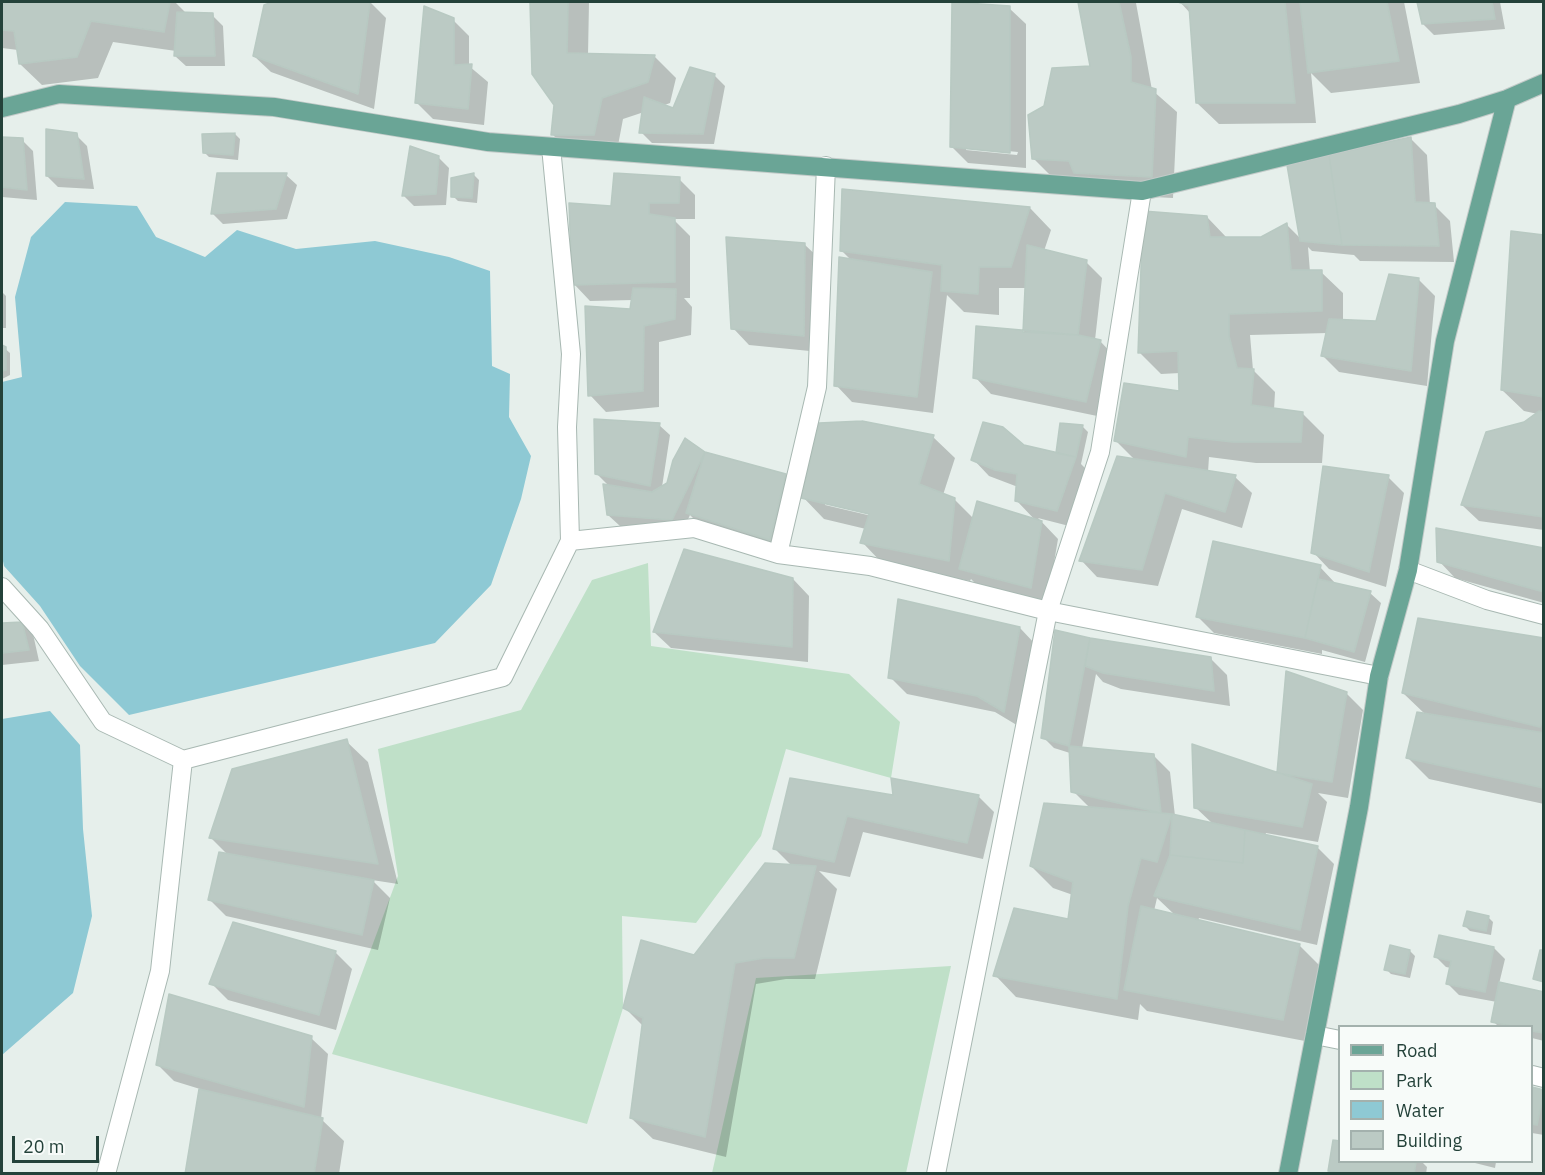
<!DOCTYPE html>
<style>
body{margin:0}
#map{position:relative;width:1545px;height:1175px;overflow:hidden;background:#e6efeb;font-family:"IBM Plex Sans",sans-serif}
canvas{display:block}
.frame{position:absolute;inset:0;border:3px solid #24423a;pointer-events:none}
.legend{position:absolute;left:1338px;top:1025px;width:195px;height:138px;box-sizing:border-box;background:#f7fbf9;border:2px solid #a3b1ad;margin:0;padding:8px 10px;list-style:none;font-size:18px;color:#24423a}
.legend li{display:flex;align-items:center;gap:12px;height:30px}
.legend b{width:30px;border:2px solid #a3b1ad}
.scale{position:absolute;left:12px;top:1136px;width:87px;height:27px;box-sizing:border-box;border:3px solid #24423a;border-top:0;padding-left:8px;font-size:18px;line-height:21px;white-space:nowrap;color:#24423a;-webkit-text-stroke:4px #f7fbf9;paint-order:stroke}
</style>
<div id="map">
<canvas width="1545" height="1175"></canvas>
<div class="frame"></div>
<ul class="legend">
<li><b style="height:8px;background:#6aa596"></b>Road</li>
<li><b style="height:16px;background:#bfe0c8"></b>Park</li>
<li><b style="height:16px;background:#8ec9d4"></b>Water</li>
<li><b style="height:16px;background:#bbcac4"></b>Building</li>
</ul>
<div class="scale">20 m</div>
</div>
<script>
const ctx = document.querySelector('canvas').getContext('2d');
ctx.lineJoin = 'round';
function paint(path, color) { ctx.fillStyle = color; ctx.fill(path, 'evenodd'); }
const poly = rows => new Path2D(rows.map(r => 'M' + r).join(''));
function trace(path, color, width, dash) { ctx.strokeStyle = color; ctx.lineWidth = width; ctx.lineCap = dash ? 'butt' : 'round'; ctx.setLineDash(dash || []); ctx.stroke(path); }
paint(poly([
 [648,563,651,646,849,674,900,722,891,778,786,749,761,836,696,923,622,916,623,1008,587,1124,332,1054,398,876,378,749,521,710,592,580],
 [951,966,906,1173,712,1173,756,978]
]), '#bfe0c8');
paint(poly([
 [65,202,137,206,156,237,205,257,237,230,296,249,375,241,449,257,490,271,492,366,510,374,509,417,531,456,521,499,491,585,435,643,129,715,80,666,40,606,4,566,2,556,2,382,22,377,15,297,31,237],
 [50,711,80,745,83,829,92,916,73,993,2,1055,2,719]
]), '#8ec9d4');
paint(poly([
 [2,2,175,2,187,14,212,15,223,26,225,66,186,66,175,56,176,51,113,42,98,78,42,85,20,64,18,50,2,48],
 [276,2,370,2,386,18,374,109,271,72,254,56,265,6],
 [532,2,589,2,588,55,654,56,676,78,670,103,662,106,674,110,714,75,725,86,714,144,652,143,641,132,644,112,623,119,616,156,574,156,553,135,556,105,534,74],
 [953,2,1009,8,1026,24,1026,168,968,163,951,146],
 [966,147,1018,152,1017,155,966,150],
 [1079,2,1136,3,1152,90,1177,112,1173,198,1097,194,1055,180,1033,158,1092,68],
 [1180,2,1404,2,1420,83,1331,93,1311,73,1316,123,1219,124,1197,103,1191,14],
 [1418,2,1500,2,1505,29,1434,35,1423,24],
 [453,20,469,36,469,66,488,82,484,125,433,119,416,102],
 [235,134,240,139,238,160,209,157,204,152],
 [76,135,87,146,94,189,58,187,47,176],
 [2,139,22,140,33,151,37,200,2,197],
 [1411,139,1427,155,1430,205,1434,205,1450,221,1454,262,1360,261,1354,255,1312,251,1308,247,1310,272,1321,272,1343,293,1343,321,1377,322,1419,280,1435,296,1427,386,1339,372,1322,355,1328,333,1250,335,1253,370,1275,392,1274,410,1302,413,1324,435,1322,463,1256,463,1209,457,1208,472,1235,477,1252,493,1242,528,1182,509,1158,586,1097,577,1081,560,1136,461,1116,441,1181,393,1180,373,1161,374,1139,352,1207,217,1227,238,1262,238,1287,225,1301,239],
 [438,157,449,168,446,205,414,206,403,195],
 [286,175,297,185,287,219,223,224,212,213],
 [474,175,479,180,477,203,458,201,453,196],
 [679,179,695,195,695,219,673,219,690,236,690,298,684,298,692,307,691,335,659,342,659,407,606,412,590,395,632,311,633,300,590,301,574,284,612,207],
 [844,191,1030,208,1051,230,1044,251,1086,262,1102,278,1095,340,1100,341,1116,358,1102,417,991,394,975,377,1024,334,1026,288,999,288,999,315,964,312,947,295,933,413,852,402,836,385,851,260,841,250],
 [1544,236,1544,530,1479,521,1462,505,1524,423,1538,414,1524,411,1502,390],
 [804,244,821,260,820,352,749,345,733,328],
 [2,292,6,296,6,328,2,328],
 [2,346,10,353,10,375,2,379],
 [659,425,670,435,662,487,704,453,785,476,803,494,933,437,955,458,943,495,954,499,974,519,1036,521,1017,501,1018,487,989,476,973,459,1024,446,1057,454,1061,425,1083,427,1088,432,1081,464,1092,475,1073,527,1038,518,1058,539,1047,604,977,585,971,579,970,581,883,564,862,542,866,529,824,519,801,495,786,556,704,529,690,515,683,530,620,526,608,515,610,487,597,474],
 [825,502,876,514,876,517,825,505],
 [1388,477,1404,493,1386,587,1329,569,1313,552],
 [1544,549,1544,603,1455,578,1439,561],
 [1320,567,1336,584,1370,593,1381,603,1365,662,1322,650,1322,654,1214,633,1198,617],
 [793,579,809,596,808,662,671,648,654,632],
 [22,623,33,634,39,661,2,665,2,625],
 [1020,628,1036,645,1020,727,995,712,907,694,890,677],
 [1056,632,1211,659,1227,675,1230,706,1121,689,1103,682,1096,674,1082,748,1153,755,1170,772,1175,816,1213,824,1195,807,1279,775,1346,693,1363,710,1348,798,1318,793,1327,802,1318,842,1266,833,1265,836,1317,847,1334,864,1317,945,1199,918,1198,921,1300,946,1321,967,1305,1041,1147,1011,1140,1004,1138,1020,1016,997,995,975,1069,920,1073,895,1053,888,1031,866,1090,808,1073,791,1070,753,1054,748,1043,737],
 [1157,898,1176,916,1154,911],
 [1544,640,1544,804,1429,779,1407,757,1426,715,1403,693],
 [346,741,368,762,398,884,372,880,390,898,378,950,226,916,209,899,229,856,211,838],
 [791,780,894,796,978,796,994,812,983,859,863,832,850,877,819,871,837,889,815,979,786,979,756,984,726,1157,653,1139,631,1118,643,1026,625,1008,694,957,792,866,775,849],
 [1488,917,1493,922,1491,935,1470,931,1465,926],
 [1494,948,1505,959,1499,984,1544,993,1544,1041,1532,1038,1532,1026,1498,1026,1493,1021,1497,1002,1459,995,1448,984,1451,968,1446,967,1435,956],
 [1410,951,1415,956,1410,978,1391,974,1386,969],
 [335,952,352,969,336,1030,228,1000,211,983],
 [311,1038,328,1054,321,1119,344,1141,339,1174,187,1174,200,1089,174,1081,158,1065],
 [1532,1089,1544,1092,1544,1135,1532,1133],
 [1340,1162,1422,1162,1427,1167,1426,1174,1333,1174,1330,1170],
 [1471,1162,1496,1162,1495,1168]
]), '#0003');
const building = poly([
 [2,2,170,2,164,32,91,21,77,57,19,64,14,31,2,30,2,2],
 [272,2,370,2,358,94,253,56,264,5,272,2],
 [530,2,568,2,567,53,655,55,648,82,602,98,594,135,551,135,554,105,532,74,530,2],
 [952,2,1010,6,1010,153,950,147,952,2],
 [1078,2,1119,2,1131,57,1131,82,1156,89,1152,177,1074,173,1069,161,1032,159,1028,115,1044,106,1052,68,1090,66,1078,2],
 [1178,2,1285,2,1295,103,1196,103,1189,6,1178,2],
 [1300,2,1387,2,1399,61,1308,73,1300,2],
 [1417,2,1492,2,1495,19,1422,24,1417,2],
 [424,6,454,18,454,65,472,64,468,109,415,103,424,6],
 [177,12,213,13,215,56,174,56,177,12],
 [690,67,715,74,703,134,639,133,644,97,673,108,690,67],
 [46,129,77,133,84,179,46,176,46,129],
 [235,133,233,155,203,153,202,134,235,133],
 [2,137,23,138,27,190,2,187,2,137],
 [1411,137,1415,202,1435,203,1439,246,1342,245,1329,155,1411,137],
 [410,146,439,156,436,194,402,196,410,146],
 [1329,155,1342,245,1300,241,1287,165,1329,155],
 [217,173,287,173,276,209,211,214,217,173],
 [474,173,472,198,451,197,451,178,474,173],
 [614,173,680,177,679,203,649,203,649,214,675,218,675,282,572,285,569,203,611,206,614,173],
 [842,189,1030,207,1011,267,979,267,978,294,941,291,942,265,840,251,842,189],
 [1143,211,1207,216,1210,237,1261,237,1287,223,1291,270,1322,270,1322,311,1229,314,1229,336,1237,368,1254,369,1251,405,1303,412,1301,442,1233,442,1188,437,1186,457,1114,441,1124,383,1179,391,1178,351,1138,353,1143,211],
 [1511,231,1544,235,1544,397,1501,390,1511,231],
 [726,237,805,243,804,336,731,329,726,237],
 [1027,245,1087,260,1078,335,1023,332,1027,245],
 [839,257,932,272,917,397,834,386,839,257],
 [1389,274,1419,278,1411,371,1321,356,1329,319,1376,321,1389,274],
 [633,288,676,289,675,319,644,326,643,391,588,396,585,306,630,309,633,288],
 [976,326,1078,335,1101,340,1086,402,973,378,976,326],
 [2,345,6,347,6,370,2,371,2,345],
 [1539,411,1544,413,1544,517,1461,505,1486,432,1524,422,1539,411],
 [594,419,660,423,650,486,595,474,594,419],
 [862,421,934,435,919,484,955,498,949,561,860,543,869,514,801,498,819,423,862,421],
 [983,422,1003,427,1024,445,1076,457,1057,511,1015,501,1017,474,995,470,971,460,983,422],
 [1060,423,1083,425,1076,457,1056,453,1060,423],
 [685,438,705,452,672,520,607,515,603,484,652,492,667,483,673,460,685,438],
 [705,452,786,474,770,540,686,513,705,452],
 [1117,456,1236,475,1225,512,1165,493,1142,570,1079,561,1117,456],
 [1323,466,1389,475,1369,572,1311,553,1323,466],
 [977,501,1042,521,1031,588,959,569,977,501],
 [1436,528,1544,548,1544,592,1437,562,1436,528],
 [1213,541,1321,565,1305,638,1196,617,1213,541],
 [684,549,793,578,792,647,653,632,684,549],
 [1318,579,1371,591,1354,652,1305,638,1318,579],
 [898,599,1020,627,1004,712,977,696,888,678,898,599],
 [1418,618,1544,638,1544,718,1540,727,1402,693,1418,618],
 [22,622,29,650,2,653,2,623,22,622],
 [1055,630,1090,638,1069,746,1041,738,1055,630],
 [1090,638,1211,657,1214,691,1103,673,1085,666,1090,638],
 [1286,671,1347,692,1332,782,1277,773,1286,671],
 [1417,712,1544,733,1544,788,1406,758,1417,712],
 [347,739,378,864,209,838,232,769,347,739],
 [1192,744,1312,784,1302,827,1194,808,1192,744],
 [1069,746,1154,754,1161,813,1071,792,1069,746],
 [790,778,893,795,891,778,979,795,967,843,847,816,834,862,773,849,790,778],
 [1044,803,1172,814,1157,862,1141,858,1128,906,1117,999,993,976,1014,908,1068,919,1073,882,1030,866,1044,803],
 [1172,814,1245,830,1243,863,1170,855,1172,814],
 [1245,830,1318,846,1300,930,1154,896,1170,855,1243,863,1245,830],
 [219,852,374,880,362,935,208,900,219,852],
 [765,863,816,866,794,958,764,958,735,963,705,1137,630,1118,643,1018,623,1008,641,940,694,955,765,863],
 [1141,906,1300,944,1283,1020,1124,990,1141,906],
 [1467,911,1489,916,1486,931,1463,926,1467,911],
 [233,922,336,951,319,1015,209,984,233,922],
 [1439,935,1494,947,1485,992,1446,984,1451,961,1434,957,1439,935],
 [1390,945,1410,950,1405,974,1384,970,1390,945],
 [1540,950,1544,950,1544,982,1533,979,1540,950],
 [1499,982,1544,992,1544,1033,1532,1031,1532,1026,1512,1026,1491,1022,1499,982],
 [169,994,312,1036,304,1107,156,1065,169,994],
 [1532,1087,1544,1090,1537,1125,1532,1124,1532,1087],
 [199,1089,323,1118,314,1174,185,1174,199,1089],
 [1333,1140,1340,1141,1340,1162,1416,1162,1414,1174,1344,1174,1328,1171,1333,1140]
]);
paint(building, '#bbcac4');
trace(building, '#b8c9c2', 1.5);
const minor = poly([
 [551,147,571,354,567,427,570,541],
 [778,554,817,387,826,166],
 [1408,570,1487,600,1544,615],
 [2,587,40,629,103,722,183,760],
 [1315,1035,1340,1040],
 [1532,1075,1544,1078],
 [106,1174,160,971,183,760,503,677,570,541,694,528,778,554,870,566,1048,611,1379,676],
 [936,1174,1048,611,1100,452,1142,191]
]);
const primary = poly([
 [2,108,59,94,274,107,488,142,1142,191,1459,114,1507,99,1544,83],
 [1288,1174,1359,807,1379,676,1408,570,1445,341,1507,99]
]);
trace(minor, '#a8b8b2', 20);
trace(primary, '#c2cac8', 20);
trace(minor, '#fff', 18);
trace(primary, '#6aa596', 18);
</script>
